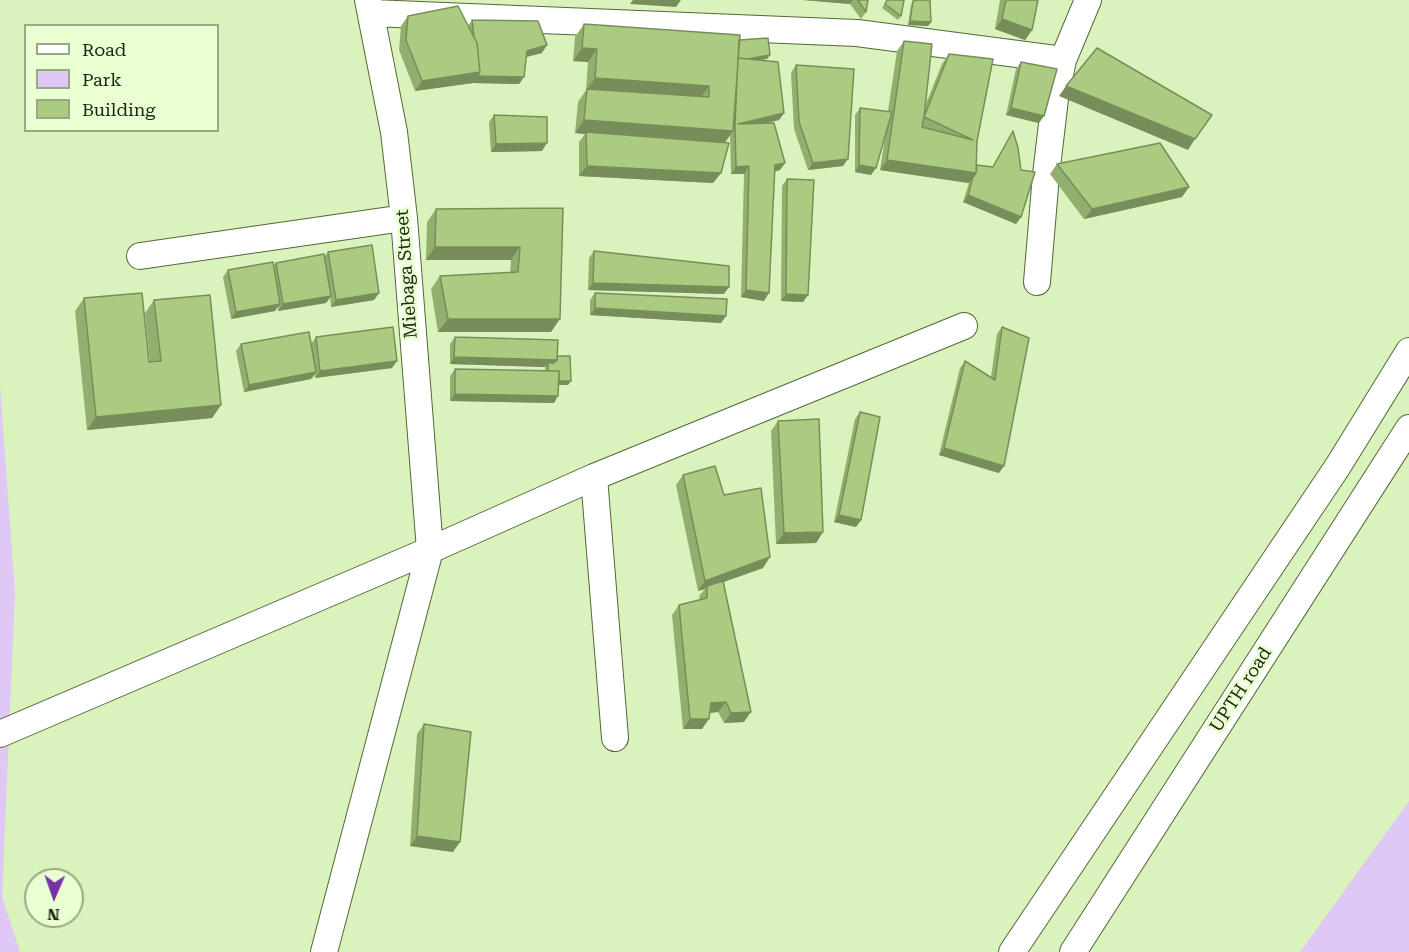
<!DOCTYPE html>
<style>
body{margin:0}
#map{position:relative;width:1409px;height:952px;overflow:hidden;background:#daf3bc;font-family:"Roboto Serif",serif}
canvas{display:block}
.legend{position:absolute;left:24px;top:24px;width:195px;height:108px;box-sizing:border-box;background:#eaffd2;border:2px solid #98a885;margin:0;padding:8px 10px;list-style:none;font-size:18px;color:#1d2611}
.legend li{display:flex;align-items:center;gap:12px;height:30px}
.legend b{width:30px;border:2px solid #98a885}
.north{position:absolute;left:24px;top:868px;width:60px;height:60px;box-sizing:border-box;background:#eaffd2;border:2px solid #98a885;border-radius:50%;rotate:182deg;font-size:16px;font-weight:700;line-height:24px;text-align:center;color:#1d2611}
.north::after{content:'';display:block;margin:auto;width:21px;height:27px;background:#7632a6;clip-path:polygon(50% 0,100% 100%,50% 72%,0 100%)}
</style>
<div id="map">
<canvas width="1409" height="952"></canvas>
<ul class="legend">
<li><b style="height:8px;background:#fff"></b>Road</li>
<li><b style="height:16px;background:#dfc7f6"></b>Park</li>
<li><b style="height:16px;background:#abcb81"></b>Building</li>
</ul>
<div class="north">N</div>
</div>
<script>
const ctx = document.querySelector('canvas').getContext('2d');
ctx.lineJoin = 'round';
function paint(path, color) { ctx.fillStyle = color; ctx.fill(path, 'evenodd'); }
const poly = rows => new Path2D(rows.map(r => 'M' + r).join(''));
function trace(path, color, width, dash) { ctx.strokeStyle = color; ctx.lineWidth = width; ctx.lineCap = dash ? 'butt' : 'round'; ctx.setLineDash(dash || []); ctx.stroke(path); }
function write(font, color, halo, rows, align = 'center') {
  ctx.font = font + ' "Roboto Serif",serif'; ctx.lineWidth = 6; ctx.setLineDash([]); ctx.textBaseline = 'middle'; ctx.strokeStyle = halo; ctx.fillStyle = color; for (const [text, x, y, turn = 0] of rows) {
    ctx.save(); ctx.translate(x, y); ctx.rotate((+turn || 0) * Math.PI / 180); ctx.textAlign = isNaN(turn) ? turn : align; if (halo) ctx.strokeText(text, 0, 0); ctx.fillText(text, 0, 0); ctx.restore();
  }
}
paint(poly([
 [0,386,15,593,2,897,20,952,0,952],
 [1409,801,1409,952,1300,952]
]), '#dfc7f6');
const minor = poly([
 [372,13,857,33,1063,60],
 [140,256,404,218],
 [1037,282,1046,175,1055,99,1063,60,1088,0],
 [594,477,615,738],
 [0,734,430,550,594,477,964,326],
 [324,952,430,550,404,218,394,132,368,0],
 [1012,952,1338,466,1409,351],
 [1073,952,1409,428]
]);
trace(minor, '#536836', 28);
trace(minor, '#fff', 26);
paint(poly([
 [803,0,868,0,866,12,861,19,850,4],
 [887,0,901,16,898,20,882,8],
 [1000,0,1038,0,1032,30,1025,40,995,29],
 [913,1,931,22,928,26,908,25,911,5],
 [408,16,468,26,472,20,542,53,526,57,524,77,519,84,473,83,415,91,399,50,401,26],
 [584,24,739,40,770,55,767,59,759,60,784,113,779,120,766,123,785,163,780,170,775,171,764,301,741,297,744,174,731,174,730,135,725,142,721,173,713,183,579,176,579,142,585,134,575,133,578,102,586,90,588,62,573,61,575,37],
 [904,41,925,106,942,64,949,54,977,141,976,165,992,167,1013,131,1021,217,1016,224,963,202,969,183,880,170,885,137,871,175,855,172,855,115,860,108,888,111,897,51],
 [1021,62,1039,123,1006,115,1016,69],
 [796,65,843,166,808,170,794,129,791,73],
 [494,115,542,151,491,152,489,122],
 [1057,164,1189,187,1182,197,1084,219,1050,174],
 [787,179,808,295,803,302,781,301,782,186],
 [563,208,551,332,438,332,431,289,440,276,510,273,511,260,426,260,427,222,436,209],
 [594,251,724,294,588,290,589,258],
 [328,252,379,293,374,300,331,307,330,298,326,303,278,311,278,307,275,311,231,319,223,277,228,270,273,266,276,263,324,257],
 [595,293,726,316,721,323,590,315,590,300],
 [84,298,149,362,150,362,145,313,154,300,221,405,212,418,87,430,75,311],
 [1002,327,999,473,939,455,960,368,965,361,991,377,997,334],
 [316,337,392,368,315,378,315,375,311,379,244,392,236,351,241,344,311,344],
 [455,337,557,356,568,385,559,385,554,403,450,401,450,376,455,369,545,371,545,367,450,364,450,344],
 [860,412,861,520,856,527,834,522,855,419],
 [778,421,823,532,816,543,776,544,771,431],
 [683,475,724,495,763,568,723,582,744,722,724,723,718,712,710,713,702,729,683,729,672,615,679,605,700,600,699,596,705,589,698,591,676,485],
 [424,724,453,852,410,846,417,734]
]), '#93af6f');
paint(poly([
 [633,0,681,0,676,7,630,4],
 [803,0,853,0,850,4],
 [1002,19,1032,30,1025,40,995,29],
 [910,21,931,22,928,26,908,25],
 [547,45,542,53,522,58,527,51],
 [582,48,597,49,588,62,573,61],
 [770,55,767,59,737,64,737,61],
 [480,72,524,77,519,84,473,83,415,91,422,81],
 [595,78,709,86,700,99,586,91],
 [1066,86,1195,139,1188,150,1059,96],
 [1011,108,1044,116,1039,123,1006,115],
 [784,113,779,120,735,131,738,124],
 [584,120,733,131,724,144,586,132,585,134,575,133],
 [547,143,542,151,491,152,496,144],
 [848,159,843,166,808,170,813,163],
 [887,160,976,173,969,183,880,170],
 [785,163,780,170,770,173,775,165],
 [859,165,876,168,871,175,855,172],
 [587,166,721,173,713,183,579,176],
 [749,166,744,174,731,174,736,167],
 [1189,187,1182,197,1084,219,1092,209],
 [968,195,1021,217,1016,224,963,202],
 [435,247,520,247,511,260,426,260],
 [593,283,729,287,724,294,588,290],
 [746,290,769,293,764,301,741,297],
 [379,293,374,300,331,307,336,300],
 [786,294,808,295,803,302,781,301],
 [331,296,326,303,278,311,283,304],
 [280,304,275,311,231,319,236,312],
 [595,308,726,316,721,323,590,315],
 [448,319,560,319,551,332,438,332],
 [454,357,557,360,552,367,548,363,545,367,450,364],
 [397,361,392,368,315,378,320,371],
 [316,372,311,379,244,392,249,385],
 [556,381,571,381,568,385,554,385],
 [455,394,558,396,554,403,450,401],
 [221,405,212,418,87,430,96,417],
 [944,448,1004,466,999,473,939,455],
 [839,515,861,520,856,527,834,522],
 [823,532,816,543,776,544,784,533],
 [770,557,763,568,707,588,707,586,705,589,698,591,705,581],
 [726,702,718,712,704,713,711,703],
 [751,712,744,722,724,723,731,713],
 [690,719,709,719,702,729,683,729],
 [417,836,460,842,453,852,410,846]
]), '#788e5a');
const building = poly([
 [858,0,868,0,866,12,858,0],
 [887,0,904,0,901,16,885,4,887,0],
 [917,0,930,0,931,22,910,21,913,1,917,0],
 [1006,0,1038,0,1032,30,1002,19,1006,0],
 [458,6,477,43,480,72,422,81,406,40,408,16,458,6],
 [472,20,538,21,547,45,527,51,524,77,478,76,480,72,477,43,474,37,472,20],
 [584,24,740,35,733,131,584,120,587,89,709,97,709,86,595,78,597,49,582,48,584,24],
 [768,38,770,55,748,59,738,58,739,40,768,38],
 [904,41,932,44,924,117,949,54,993,59,977,141,976,173,887,160,904,41],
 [924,117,973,140,922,127,924,117],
 [1097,48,1212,115,1195,139,1066,86,1097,48],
 [738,58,778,62,784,113,738,124,774,123,785,163,775,165,769,293,746,290,749,166,736,167,735,125,738,58],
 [1021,62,1057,69,1044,116,1011,108,1021,62],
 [796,65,854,69,848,159,813,163,799,122,796,65],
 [860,108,892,112,876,168,859,165,860,108],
 [494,115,547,117,547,143,496,144,494,115],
 [1013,131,1018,148,1021,170,1035,172,1021,217,968,195,973,177,976,173,977,165,993,167,1013,131],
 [586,132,729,143,721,173,587,166,586,132],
 [1160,143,1189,187,1092,209,1057,164,1160,143],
 [787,179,814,180,808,295,786,294,787,179],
 [563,208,560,319,448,319,440,276,518,272,520,247,435,247,436,209,563,208],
 [372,245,379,293,336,300,328,252,372,245],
 [594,251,729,266,729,287,593,283,594,251],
 [324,254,331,296,283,304,276,263,324,254],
 [273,262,280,304,236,312,228,270,273,262],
 [142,293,149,362,161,361,154,300,210,295,221,405,96,417,84,298,142,293],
 [595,293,727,299,726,316,595,308,595,293],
 [393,327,397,361,320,371,316,337,393,327],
 [1002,327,1029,338,1004,466,944,448,965,361,995,380,1002,327],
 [309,332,316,372,249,385,241,344,309,332],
 [455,337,558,340,557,360,454,357,455,337],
 [557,356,570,356,571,381,559,381,559,371,548,371,548,363,554,363,557,360,557,356],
 [455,369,559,371,558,396,455,394,455,369],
 [860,412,880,417,861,520,839,515,860,412],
 [819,419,823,532,784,533,778,421,819,419],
 [715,466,724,495,761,488,770,557,705,581,683,475,715,466],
 [723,581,751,712,731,713,726,702,711,703,709,719,690,719,679,605,707,598,707,586,723,581],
 [424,724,471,732,460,842,417,836,424,724]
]);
paint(building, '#abcb81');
trace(building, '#788e5a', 1.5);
write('18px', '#1d2611', '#eaffd2', [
 ["Miebaga Street",407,274,-94],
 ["UPTH road",1241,690,-57]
]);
</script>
